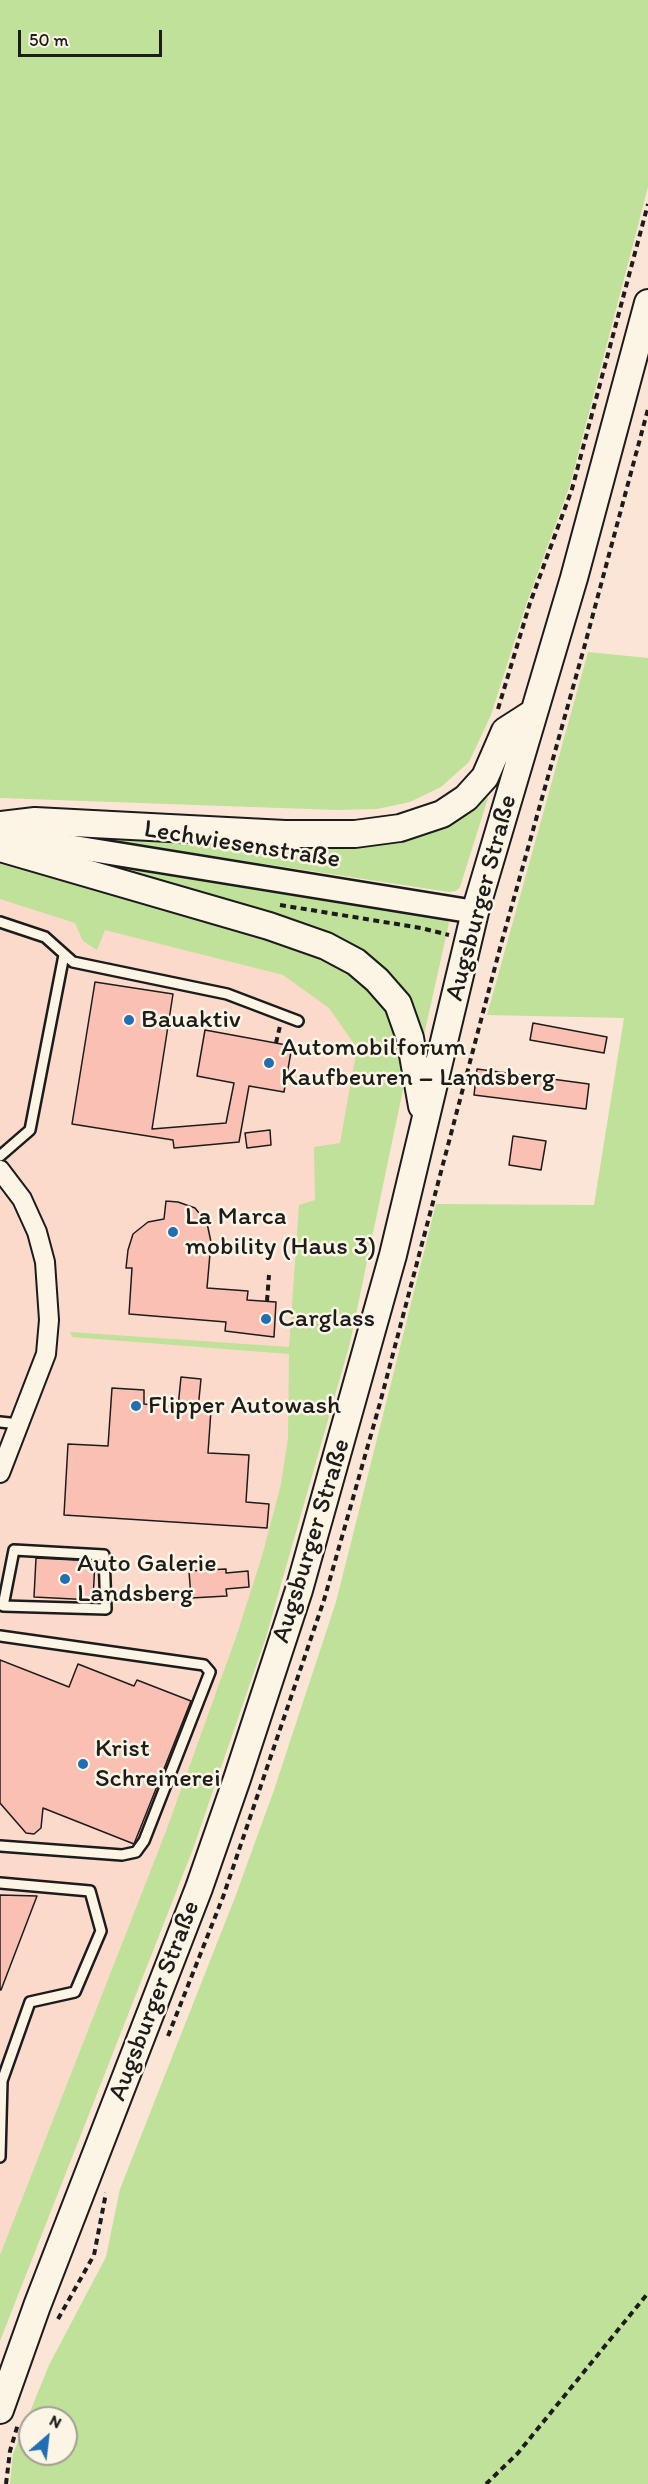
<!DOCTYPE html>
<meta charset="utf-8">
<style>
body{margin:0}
#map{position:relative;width:648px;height:2484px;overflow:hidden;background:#fbe5d6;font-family:Itim,sans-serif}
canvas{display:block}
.north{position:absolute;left:18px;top:2406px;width:60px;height:60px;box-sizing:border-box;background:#fcf5e5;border:2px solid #a29e95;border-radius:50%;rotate:28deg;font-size:16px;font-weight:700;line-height:24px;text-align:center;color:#1c1c1c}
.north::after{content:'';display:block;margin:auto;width:21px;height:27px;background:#1f6fb2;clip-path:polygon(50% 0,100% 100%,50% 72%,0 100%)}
.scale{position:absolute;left:18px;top:30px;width:144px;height:27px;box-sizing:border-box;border:3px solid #1c1c1c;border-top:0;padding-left:8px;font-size:18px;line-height:21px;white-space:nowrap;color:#1c1c1c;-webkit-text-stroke:4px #fcf5e5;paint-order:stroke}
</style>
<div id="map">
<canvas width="648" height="2484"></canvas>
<div class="north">N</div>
<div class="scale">50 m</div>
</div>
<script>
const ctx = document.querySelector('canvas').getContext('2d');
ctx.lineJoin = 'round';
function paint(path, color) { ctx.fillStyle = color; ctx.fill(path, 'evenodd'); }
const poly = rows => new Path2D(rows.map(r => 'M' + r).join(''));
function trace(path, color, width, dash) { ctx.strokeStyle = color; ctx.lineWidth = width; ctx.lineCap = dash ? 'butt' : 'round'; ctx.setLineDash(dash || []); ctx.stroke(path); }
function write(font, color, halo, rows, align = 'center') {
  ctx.font = font + ' Itim,sans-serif'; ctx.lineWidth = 5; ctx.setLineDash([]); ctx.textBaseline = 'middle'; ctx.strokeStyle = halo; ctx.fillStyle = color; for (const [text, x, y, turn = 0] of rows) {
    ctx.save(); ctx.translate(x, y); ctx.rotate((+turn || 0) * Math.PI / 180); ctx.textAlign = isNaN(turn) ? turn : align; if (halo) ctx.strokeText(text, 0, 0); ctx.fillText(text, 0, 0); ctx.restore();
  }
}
paint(poly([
 [0,886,200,953,283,975,323,999,364,1042,316,1353,262,1556,236,1637,166,1831,0,2255]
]), '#fbdacc');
paint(poly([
 [0,0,648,0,648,187,570,485,527,602,491,715,469,762,441,787,410,802,377,809,337,810,0,798],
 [588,652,648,658,648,2484,10,2484,13,2454,49,2365,106,2257,120,2189,234,1900,274,1790,336,1602,436,1204,594,1205,624,1018,487,1015],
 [30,2418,66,2418,66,2454,30,2454],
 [482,797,488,798,460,887,456,891,449,892,75,835,325,846,381,844,425,832],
 [81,861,445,918,449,923,424,1035,395,984],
 [0,864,99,888,301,947,362,977,388,1007,400,1042,405,1080,350,1343,266,1637,193,1849,0,2341,0,2255,166,1831,236,1637,262,1556,281,1484,288,1438,289,1354,72,1337,70,1332,289,1347,299,1205,315,1200,314,1147,340,1143,357,1048,329,1008,283,975,105,930,97,950,83,941,75,923,0,899]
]), '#bfe19a');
const building = poly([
 [95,982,173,994,152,1129,226,1123,234,1083,197,1076,205,1030,292,1046,284,1092,249,1086,239,1142,174,1148,173,1140,72,1124,95,982],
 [533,1023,607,1037,604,1053,530,1040,533,1023],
 [477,1069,589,1084,586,1109,474,1095,477,1069],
 [270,1130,271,1145,247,1148,245,1133,270,1130],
 [513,1136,546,1141,541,1170,509,1165,513,1136],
 [166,1201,178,1202,195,1208,207,1223,211,1242,207,1288,248,1291,247,1300,276,1302,274,1337,225,1331,226,1322,129,1314,132,1268,126,1268,128,1250,133,1234,148,1222,164,1219,166,1201],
 [181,1377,201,1379,198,1409,211,1410,208,1453,249,1455,246,1502,269,1504,267,1528,64,1515,68,1444,108,1446,112,1388,144,1390,144,1404,178,1407,181,1377],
 [36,1558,95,1561,93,1600,34,1597,36,1558],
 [226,1569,226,1573,248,1571,249,1587,226,1589,227,1596,191,1598,189,1571,226,1569],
 [0,1660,69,1687,78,1664,134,1686,137,1680,191,1701,134,1844,43,1808,41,1828,34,1834,26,1833,0,1803,0,1660],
 [0,1895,37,1896,1,1990,0,1990,0,1895]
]);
paint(building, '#fac0b3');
trace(building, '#1c1c1c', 1.5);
const service = poly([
 [0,922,45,937,73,962,227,994,298,1021],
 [0,1156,30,1130,64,955],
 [0,1422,19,1424],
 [14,1550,104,1555,106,1609,3,1606,14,1550],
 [0,1636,204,1665,210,1672,144,1841,136,1852,122,1855,0,1846],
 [0,1883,90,1891,101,1931,75,1992,30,2002,2,2081,0,2081],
 [0,2157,2,2081]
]);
const minor = poly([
 [0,1170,22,1199,37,1232,45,1262,49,1320,46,1354,0,1473]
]);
const tertiary = poly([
 [0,835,475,912]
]);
const secondary = poly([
 [0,825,35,821,285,834,355,834,400,828,442,814,466,798,485,777,505,731,533,713],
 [0,848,269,926,326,946,356,962,377,980,398,1004,410,1038,422,1106],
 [0,2410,37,2306,199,1888,237,1779,299,1590,393,1255,475,912,574,578,648,303]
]);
trace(service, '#1c1c1c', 14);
trace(minor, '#1c1c1c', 22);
trace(tertiary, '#1c1c1c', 27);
trace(secondary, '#1c1c1c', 30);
trace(poly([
 [498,709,530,603,572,489,648,204],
 [280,905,421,928,449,935],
 [276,1043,280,1026],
 [267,1301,269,1275],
 [168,2036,223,1897,324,1600,380,1403,500,948,584,648,648,409],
 [58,2319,94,2255,106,2193],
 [6,2484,10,2451,18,2424],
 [486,2484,518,2453,648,2293]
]), '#1c1c1c', 4, [6, 4.5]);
trace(service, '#fcf5e5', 9);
trace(minor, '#fcf5e5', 18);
trace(tertiary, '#fcf5e5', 22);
trace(secondary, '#fcf5e5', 26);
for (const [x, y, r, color] of [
 [129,1020,6,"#1f6fb2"],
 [269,1063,6,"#1f6fb2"],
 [173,1232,6,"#1f6fb2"],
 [266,1319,6,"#1f6fb2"],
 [136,1406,6,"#1f6fb2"],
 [65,1579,6,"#1f6fb2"],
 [83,1764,6,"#1f6fb2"]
]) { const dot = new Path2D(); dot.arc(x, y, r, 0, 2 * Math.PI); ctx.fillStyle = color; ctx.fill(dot); trace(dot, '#fcf5e5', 2); }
write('26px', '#1c1c1c', '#fcf5e5', [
 ["Lechwiesenstraße",242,845,9],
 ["Augsburger Straße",482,898,-75],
 ["Augsburger Straße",312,1541,-73],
 ["Augsburger Straße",155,2001,-69]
]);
write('26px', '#1c1c1c', '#fcf5e5', [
 ["Bauaktiv",141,1020],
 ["Automobilforum",281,1048],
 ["Kaufbeuren – Landsberg",281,1078],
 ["La Marca",185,1217],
 ["mobility (Haus 3)",185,1247],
 ["Carglass",278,1319],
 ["Flipper Autowash",148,1406],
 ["Auto Galerie",77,1564],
 ["Landsberg",77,1594],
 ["Krist",95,1749],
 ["Schreinerei",95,1779]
], 'left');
</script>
